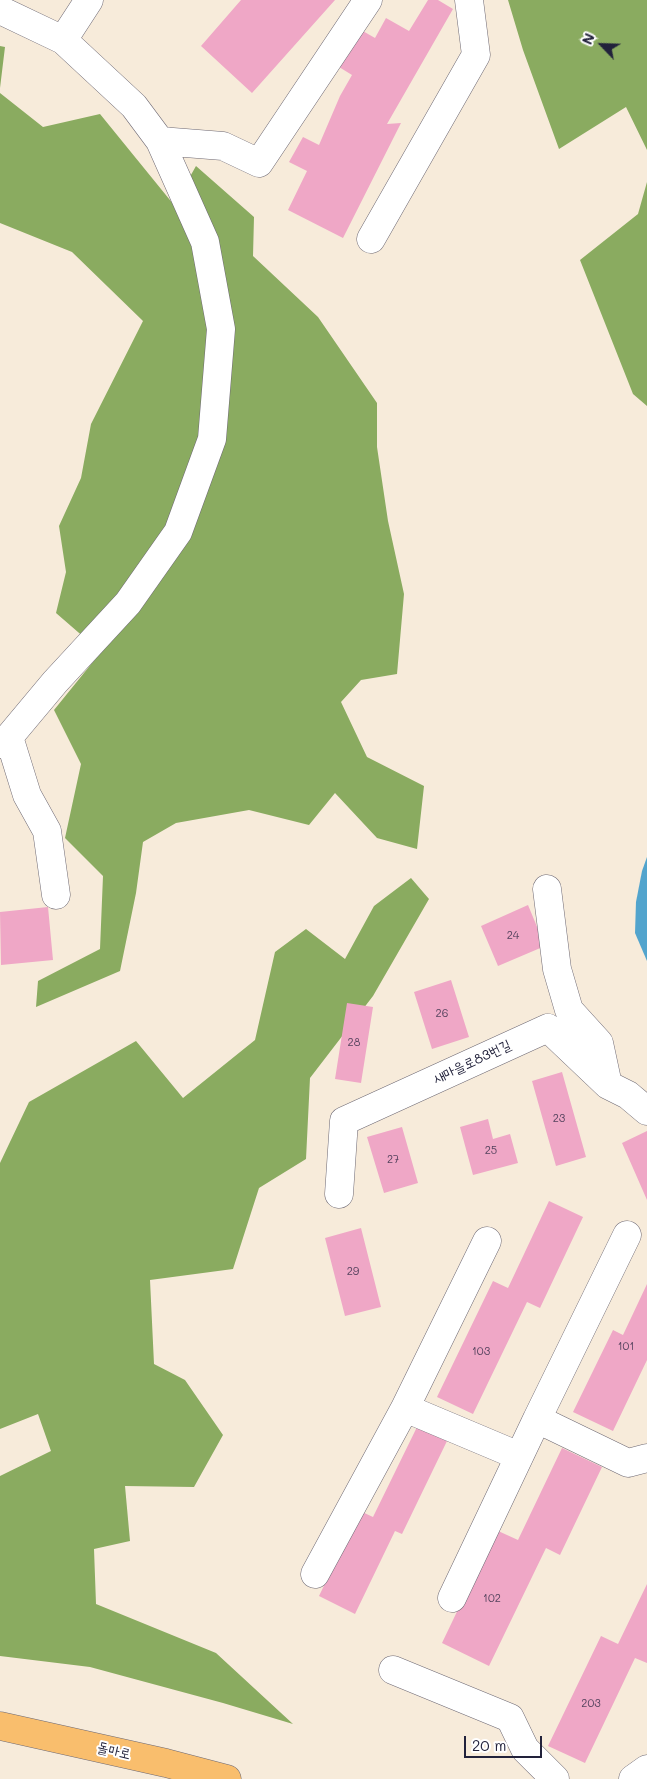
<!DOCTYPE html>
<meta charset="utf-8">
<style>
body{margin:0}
#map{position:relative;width:647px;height:1779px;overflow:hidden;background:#f7ebda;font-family:Mali,sans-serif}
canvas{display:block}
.north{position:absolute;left:577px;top:20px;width:50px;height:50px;-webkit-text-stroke:4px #fff;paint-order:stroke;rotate:294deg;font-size:14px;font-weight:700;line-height:20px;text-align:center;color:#22223b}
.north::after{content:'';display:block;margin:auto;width:18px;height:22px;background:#22223b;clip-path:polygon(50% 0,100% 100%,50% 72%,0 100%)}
.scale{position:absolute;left:464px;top:1736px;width:78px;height:22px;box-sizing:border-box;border:2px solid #22223b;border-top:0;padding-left:6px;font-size:15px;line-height:18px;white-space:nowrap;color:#22223b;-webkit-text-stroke:4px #fff;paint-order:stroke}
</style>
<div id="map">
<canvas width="647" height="1779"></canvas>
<div class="north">N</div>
<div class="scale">20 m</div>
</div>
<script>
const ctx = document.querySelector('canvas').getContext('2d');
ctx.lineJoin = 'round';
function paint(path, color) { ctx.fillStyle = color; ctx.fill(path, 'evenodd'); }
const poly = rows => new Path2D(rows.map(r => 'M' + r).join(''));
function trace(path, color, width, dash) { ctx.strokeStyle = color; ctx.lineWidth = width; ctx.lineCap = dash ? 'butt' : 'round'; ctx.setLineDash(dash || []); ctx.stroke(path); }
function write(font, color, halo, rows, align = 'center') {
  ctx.font = font + ' Mali,"Poor Story",sans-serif'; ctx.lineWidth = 4; ctx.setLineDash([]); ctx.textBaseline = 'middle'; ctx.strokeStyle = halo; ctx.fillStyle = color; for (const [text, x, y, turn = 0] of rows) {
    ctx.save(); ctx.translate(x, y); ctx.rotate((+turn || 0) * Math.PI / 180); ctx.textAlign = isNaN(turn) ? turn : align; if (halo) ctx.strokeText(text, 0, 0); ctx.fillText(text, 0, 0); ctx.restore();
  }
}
paint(poly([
 [508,0,647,0,647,150,626,107,559,149,523,50],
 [0,46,5,47,0,88],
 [0,93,43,127,100,114,174,205,196,166,254,217,253,256,318,317,377,403,377,447,388,521,404,594,397,674,361,680,341,702,367,757,424,786,417,849,377,838,335,793,309,825,249,810,176,823,143,842,136,893,120,971,36,1007,38,981,100,949,103,876,65,838,81,764,54,710,101,652,56,613,66,572,59,526,81,478,91,424,143,321,72,252,0,223],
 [647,182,647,406,633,394,580,260,638,214],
 [411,878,429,899,373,996,310,1078,306,1159,259,1188,233,1269,150,1280,154,1364,185,1380,223,1435,194,1487,125,1486,130,1541,94,1549,96,1604,216,1653,293,1724,223,1703,90,1667,0,1656,0,1476,51,1451,38,1414,0,1429,0,1163,29,1102,136,1041,183,1098,255,1040,275,952,306,929,345,959,374,906]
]), '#8aab60');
paint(poly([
 [647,857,647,961,635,933,636,902,642,871]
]), '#52a4cd');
paint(poly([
 [241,0,335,0,252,93,201,46],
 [428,0,438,0,453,9,387,124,401,123,343,238,288,210,307,171,289,162,303,137,319,145,340,96,352,75,339,67,361,30,375,38,386,18,409,31],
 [528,905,545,946,498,966,481,926],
 [48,907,53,960,1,965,0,912],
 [451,980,469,1037,432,1049,414,992],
 [347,1003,373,1007,361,1083,335,1079],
 [562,1072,586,1157,556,1166,532,1081],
 [488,1119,493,1139,510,1134,518,1163,473,1175,460,1127],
 [402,1127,418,1183,384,1193,367,1137],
 [647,1131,647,1200,622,1143],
 [549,1201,583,1217,540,1308,527,1302,473,1414,437,1397,493,1281,508,1288],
 [361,1228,381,1307,345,1316,325,1238],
 [647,1284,647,1360,613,1431,573,1412,613,1330,623,1335],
 [417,1427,447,1441,402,1534,395,1531,355,1614,319,1596,360,1511,373,1517],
 [562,1448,602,1467,560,1555,546,1548,489,1666,442,1643,496,1530,518,1540],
 [647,1584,647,1663,635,1658,585,1763,548,1746,601,1636,618,1644]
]), '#efa7c6');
const minor = poly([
 [0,10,63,40,134,106,160,141,205,242,221,329,212,439,178,532,128,603,55,682,9,737],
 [63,40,89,0],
 [160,141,223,146,259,163,368,0],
 [371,239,476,55,469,0],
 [0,744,9,737,27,795,47,831,56,895],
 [547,889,557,969,569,1010,599,1043,608,1085],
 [339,1194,344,1121,548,1028,608,1085,628,1095,647,1111],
 [627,1235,537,1419,628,1463,647,1458],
 [487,1241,405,1408,519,1456],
 [315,1574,405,1408],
 [452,1598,537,1419],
 [393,1670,510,1718,525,1749,555,1779],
 [633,1779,647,1769]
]);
const major = poly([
 [0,1726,166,1763,227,1779]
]);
trace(minor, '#6d6873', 29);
trace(major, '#6d6873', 29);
trace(minor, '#fff', 28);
trace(major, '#f9be6d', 28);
write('11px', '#55435e', null, [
 ["24",513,936],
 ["26",442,1014],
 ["28",354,1043],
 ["23",559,1119],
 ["25",491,1151],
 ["27",393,1160],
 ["29",353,1272],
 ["101",626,1347],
 ["103",481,1352],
 ["102",492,1599],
 ["203",591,1704]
]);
write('14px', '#22223b', '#fff', [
 ["새마을로83번길",472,1062,-25],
 ["돌마로",114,1751,13]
]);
</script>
